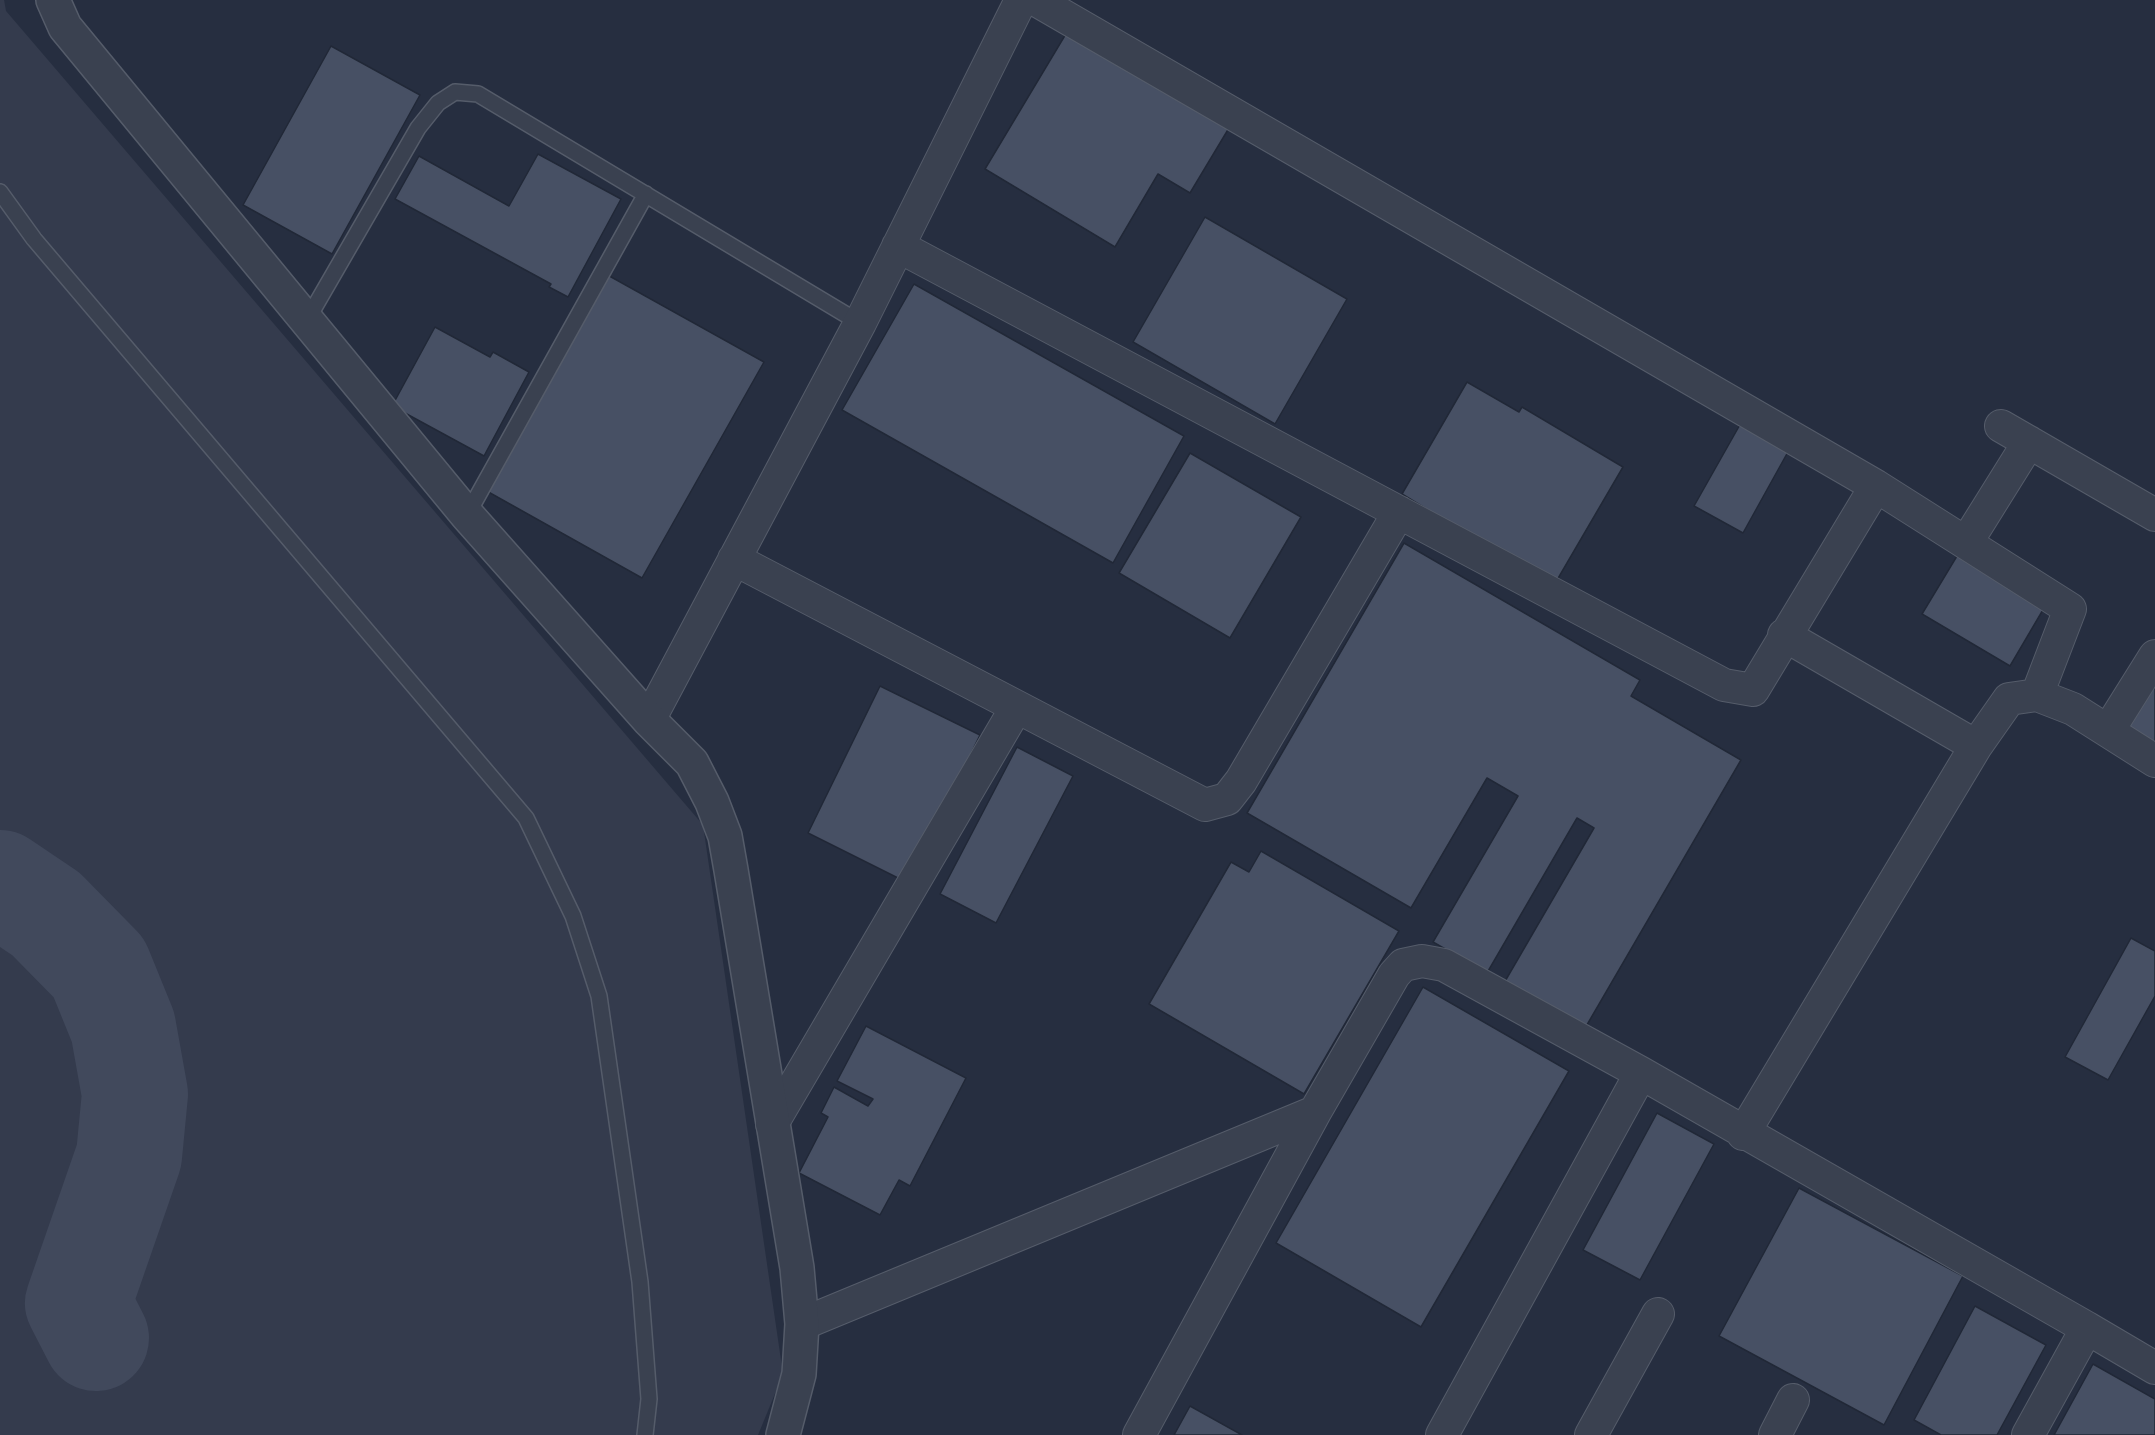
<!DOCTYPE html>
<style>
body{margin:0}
canvas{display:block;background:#262e40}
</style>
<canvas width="2155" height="1435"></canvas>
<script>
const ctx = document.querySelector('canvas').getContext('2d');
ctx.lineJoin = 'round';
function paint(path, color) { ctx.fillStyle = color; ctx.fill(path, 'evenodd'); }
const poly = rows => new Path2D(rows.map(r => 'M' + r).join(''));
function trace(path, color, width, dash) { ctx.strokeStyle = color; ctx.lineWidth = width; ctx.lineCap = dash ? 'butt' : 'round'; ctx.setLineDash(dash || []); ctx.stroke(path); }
paint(poly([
 [0,0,4,0,6,11,703,825,783,1374,758,1435,0,1435]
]), '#343b4d');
trace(poly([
 [0,883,46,914,99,968,123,1027,135,1094,129,1156,78,1303,96,1338]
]), '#41495c', 106);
const building = poly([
 [1070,27,1232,123,1190,193,1158,174,1115,247,985,169,1070,27],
 [331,46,420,95,332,254,243,205,331,46],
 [538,154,621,199,568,297,549,287,551,284,395,199,419,156,509,206,538,154],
 [1205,217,1347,299,1275,424,1133,342,1205,217],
 [604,273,764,362,642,578,483,489,604,273],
 [914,284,1184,436,1113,563,842,410,914,284],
 [435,327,490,357,493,352,529,372,484,456,392,406,435,327],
 [1467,382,1519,412,1522,407,1623,467,1553,587,1402,494,1467,382],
 [1746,414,1794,441,1743,533,1694,506,1746,414],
 [1190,453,1301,517,1230,638,1119,573,1190,453],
 [1404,543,1640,680,1631,696,1741,760,1584,1030,1504,983,1594,828,1577,818,1487,973,1433,942,1518,796,1487,778,1411,908,1247,813,1404,543],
 [1960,551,2047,603,2010,666,1922,614,1960,551],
 [2155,682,2155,755,2123,735,2155,682],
 [880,686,980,735,908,883,808,833,880,686],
 [1017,747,1073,776,996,923,940,894,1017,747],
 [1261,851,1399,931,1304,1094,1149,1004,1231,862,1249,872,1261,851],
 [2131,938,2155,951,2155,996,2108,1080,2065,1057,2131,938],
 [1423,987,1569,1071,1421,1327,1276,1243,1423,987],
 [866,1026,966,1078,910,1186,899,1180,880,1215,799,1173,828,1117,821,1113,834,1087,868,1106,873,1099,837,1081,866,1026],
 [1657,1113,1714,1144,1640,1280,1583,1250,1657,1113],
 [1799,1188,1963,1276,1884,1425,1719,1336,1799,1188],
 [1975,1306,2046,1345,1997,1435,1941,1435,1914,1420,1975,1306],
 [2093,1364,2155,1399,2155,1435,2054,1435,2093,1364],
 [1190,1406,1242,1435,1174,1435,1190,1406]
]);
paint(building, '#475064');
trace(building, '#212837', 1.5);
const service = poly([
 [0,192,34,239,526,818,573,916,599,996,640,1282,649,1399,645,1435],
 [307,320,418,128,438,103,455,92,478,94,860,323],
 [467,515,646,194]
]);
const minor = poly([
 [1036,0,1876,486,2070,609,2037,695],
 [898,246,1724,685,1753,690,1876,486],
 [2001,426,2155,515],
 [1966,543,2029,442],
 [734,559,1205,805,1227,799,1241,781,1399,512],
 [1784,635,1976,746],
 [649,720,860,323,1021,0],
 [2108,731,2155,656],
 [772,1124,1016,708],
 [1743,1134,1976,746,2009,699,2037,695,2073,709,2155,761],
 [802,1324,1315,1112],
 [1139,1435,1315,1112,1394,975,1403,965,1422,961,1444,965,1641,1073,2087,1328],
 [1442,1435,1641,1073],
 [1591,1435,1658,1314],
 [1775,1435,1793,1400],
 [2028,1435,2087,1328,2155,1368]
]);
const tertiary = poly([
 [53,0,65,27,467,515,649,720,692,763,712,802,725,836,731,870,797,1268,802,1324,799,1374,783,1435]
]);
trace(service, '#555c6a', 18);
trace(minor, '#555c6a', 34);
trace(tertiary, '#555c6a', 36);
trace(service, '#3a4150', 15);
trace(minor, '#3a4150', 32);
trace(tertiary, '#3a4150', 33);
</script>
